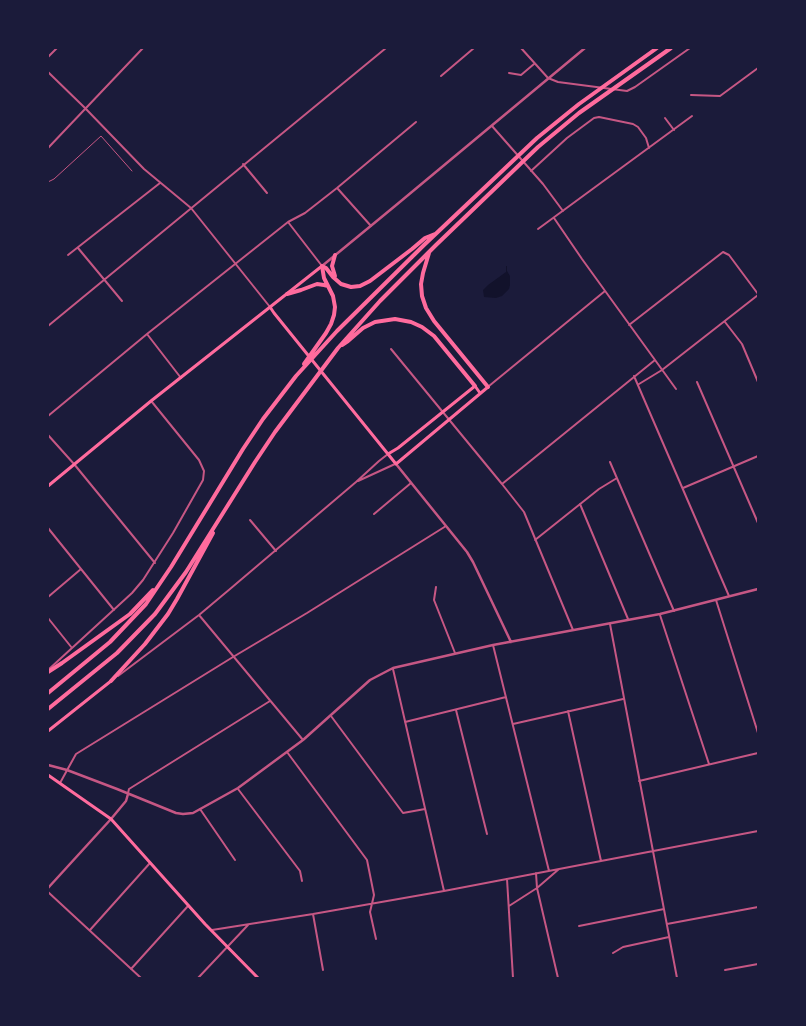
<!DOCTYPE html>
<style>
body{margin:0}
#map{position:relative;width:806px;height:1026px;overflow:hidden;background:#1b1b3a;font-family:"Varela Round",sans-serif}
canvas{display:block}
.frame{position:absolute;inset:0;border:49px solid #1b1b3a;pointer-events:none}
</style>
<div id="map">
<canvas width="806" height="1026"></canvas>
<div class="frame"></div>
</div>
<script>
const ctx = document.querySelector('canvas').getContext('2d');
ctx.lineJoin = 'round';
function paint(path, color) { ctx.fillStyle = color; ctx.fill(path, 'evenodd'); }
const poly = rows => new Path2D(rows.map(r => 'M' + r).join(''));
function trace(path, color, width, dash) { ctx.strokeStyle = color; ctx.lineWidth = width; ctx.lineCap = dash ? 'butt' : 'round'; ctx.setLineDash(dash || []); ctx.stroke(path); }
paint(poly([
 [506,266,507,266,507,271,510,276,510,285,509,289,502,296,496,298,484,297,483,290,488,285,506,272]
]), '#12122b');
trace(poly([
 [48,182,54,179,101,136,132,171]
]), '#c65784', 1);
trace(poly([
 [521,48,548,78,558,82,627,91,635,87,690,48],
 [48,57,57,48],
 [48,72,85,108,144,169,191,208,270,307],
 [509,73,521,75,534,64],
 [441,76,474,48],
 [691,95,720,96,758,68],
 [665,118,674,130],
 [492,126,543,184,563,211],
 [48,148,143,48],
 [243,164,267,193],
 [531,171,567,138,594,118,599,117,633,124,638,127,646,138,649,148],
 [338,189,371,226],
 [554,218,582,259,676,389],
 [288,222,322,266],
 [538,229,692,116],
 [78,248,122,301],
 [68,255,160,183],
 [725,322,742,344,758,382],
 [629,325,723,252,729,255,758,294],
 [48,326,386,48],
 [147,334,181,378],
 [391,349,502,484,524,512,573,630],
 [634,376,729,596],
 [697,382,758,523],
 [639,384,662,370,758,295],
 [489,386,605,291],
 [48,416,147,334,288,222,305,213,337,188,416,122],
 [48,435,74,464,155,563],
 [610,462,674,611],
 [358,481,395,464],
 [502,484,655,360],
 [683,488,758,456],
 [580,504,628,619],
 [374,514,411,483],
 [250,520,276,551],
 [48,528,114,610],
 [535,540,599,489,617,478],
 [436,587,434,600,455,653],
 [48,597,81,569],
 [716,600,758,733],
 [199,615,303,740],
 [660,615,709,764],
 [48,618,72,648],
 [610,624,677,978],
 [493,645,549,871],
 [393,669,444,891],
 [48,670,132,593,143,580,173,533,203,480,204,471,199,460,152,402],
 [118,676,199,615,230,589,356,482,379,461,388,454],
 [456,710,487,834],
 [568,711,601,861],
 [331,716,403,813,425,809],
 [405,722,506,697],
 [513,724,623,699],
 [287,752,367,860,374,895,370,912,376,939],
 [639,781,758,753],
 [60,783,76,754,233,657,307,613,446,526],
 [238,789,300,871,302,881],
 [128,793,129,789,270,701],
 [200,809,235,860],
 [536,873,537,888,558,978],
 [507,879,513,978],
 [48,892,141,978],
 [509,906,537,888,559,869],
 [313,914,323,970],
 [667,924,758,907],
 [579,926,664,909],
 [90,930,150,863],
 [212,930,313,914,444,891,758,831],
 [613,953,623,947,669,937],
 [131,969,188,906],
 [725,970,758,964],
 [198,978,248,925]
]), '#c65784', 2);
trace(poly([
 [322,266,395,206,585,48],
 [396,464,467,552,473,562,511,642],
 [48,765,67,770,117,789,176,813,183,814,193,813,238,788,303,740,370,680,393,668,493,645,660,614,758,589],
 [48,888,111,819,126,801,128,794]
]), '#c65784', 2.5);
trace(poly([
 [270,307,274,313,396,464,488,387],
 [388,454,398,448,475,386,480,393],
 [48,486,151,401,322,266],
 [48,731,111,681],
 [48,775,111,819,205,924,258,978]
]), '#ff6b9d', 3);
trace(poly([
 [429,253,423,273,421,284,422,296,426,308,434,321,488,387],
 [322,266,326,268,333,277,341,284,351,287,360,286,370,281,412,249,425,238,435,234],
 [335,276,332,266,335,255],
 [287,294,301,290,317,284,324,285,328,286],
 [342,345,348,341,363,328,375,322,395,319,411,322,422,327,434,336,475,386],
 [304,364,326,333,331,324,334,315,335,307,333,296,324,278,322,266],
 [48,672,62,663,130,614,153,590],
 [111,681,145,644,168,614,177,599,213,533],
 [48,693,110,642,146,604,171,567,243,449,263,419,296,376,337,331,424,245,537,138,579,104,657,48],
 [48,709,117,653,155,614,186,572,255,462,275,432,338,348,380,301,436,245,538,147,579,113,671,48]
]), '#ff6b9d', 4);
</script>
